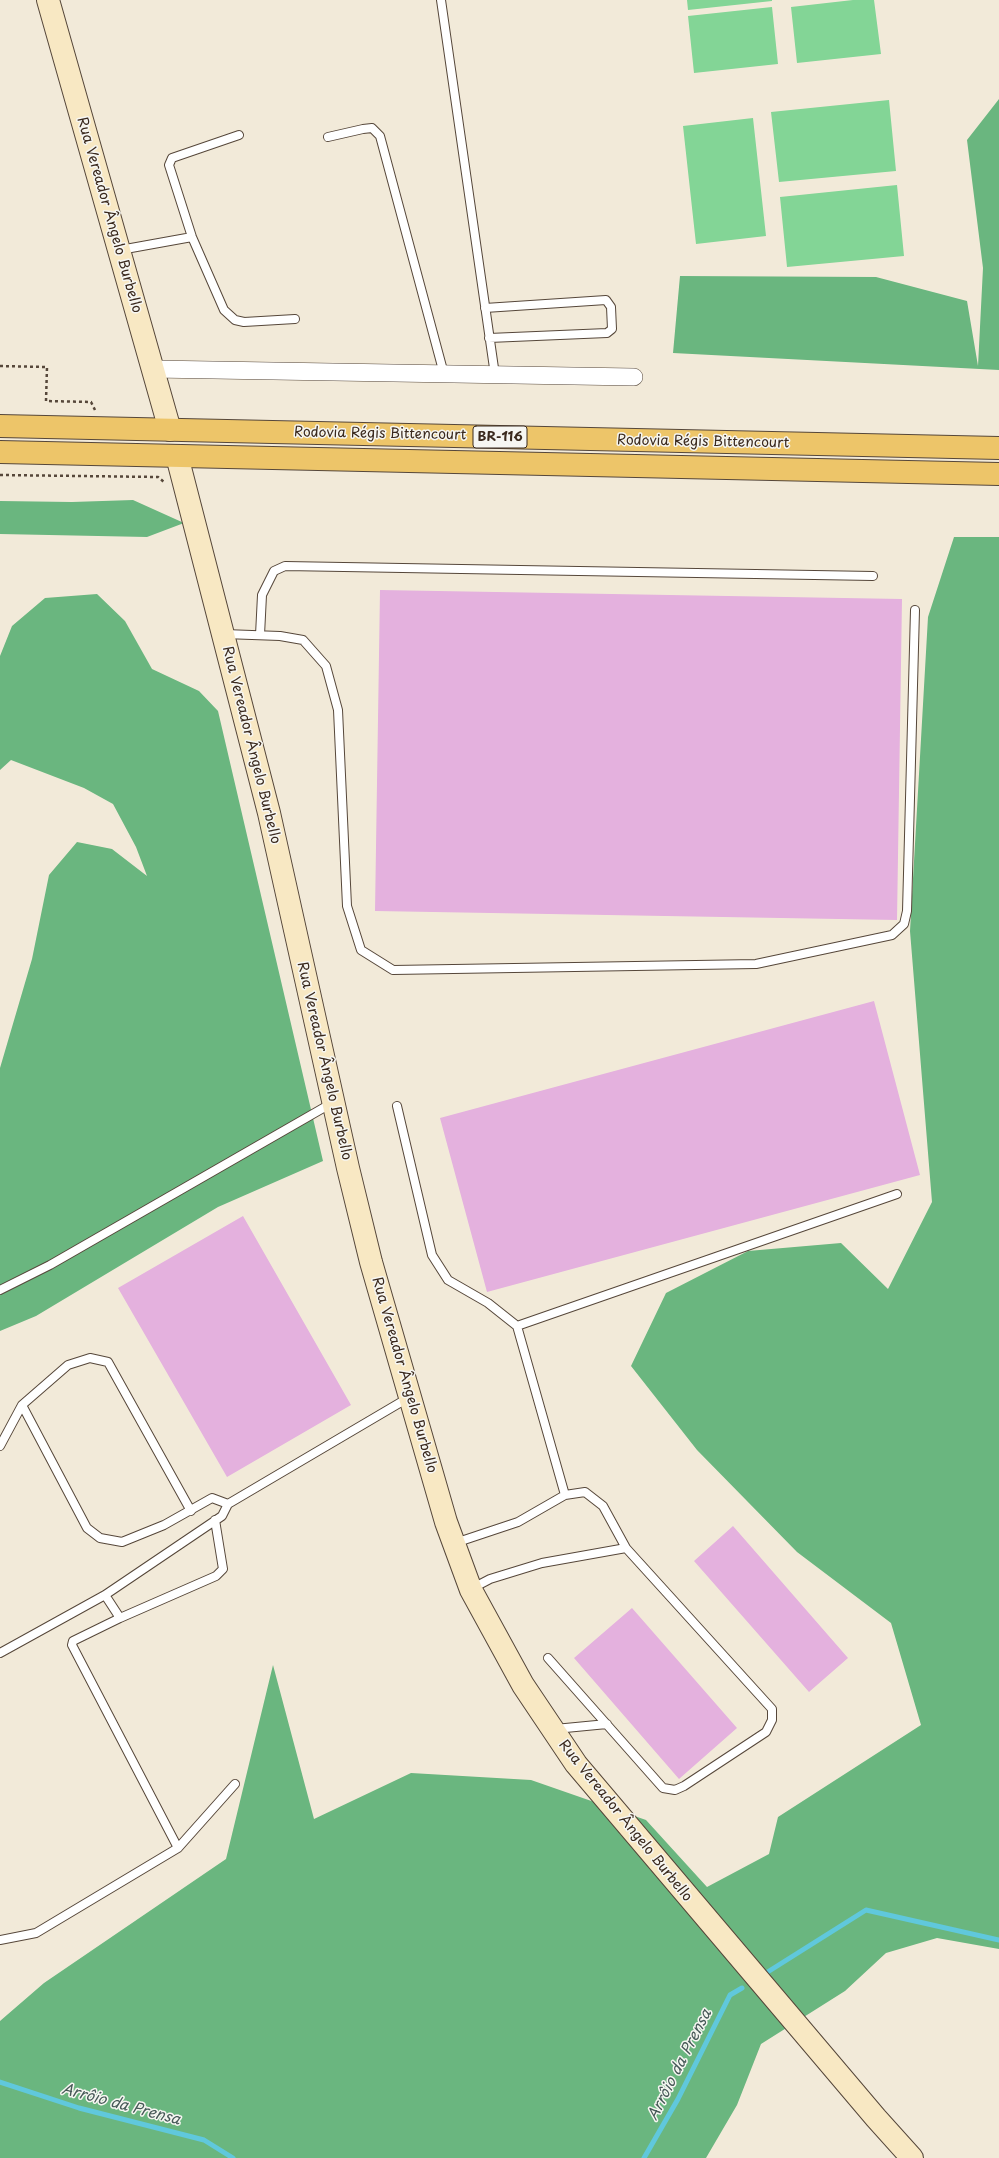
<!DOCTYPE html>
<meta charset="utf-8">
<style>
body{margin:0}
canvas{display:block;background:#f2ead9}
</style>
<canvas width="999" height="2158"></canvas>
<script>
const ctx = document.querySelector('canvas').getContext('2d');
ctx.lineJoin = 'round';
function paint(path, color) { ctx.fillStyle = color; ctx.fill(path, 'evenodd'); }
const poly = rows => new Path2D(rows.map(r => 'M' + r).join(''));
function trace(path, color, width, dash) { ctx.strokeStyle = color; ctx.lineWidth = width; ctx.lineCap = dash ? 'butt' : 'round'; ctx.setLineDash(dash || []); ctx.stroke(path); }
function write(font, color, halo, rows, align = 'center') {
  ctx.font = font + ' "Playpen Sans",sans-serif'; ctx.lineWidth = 3; ctx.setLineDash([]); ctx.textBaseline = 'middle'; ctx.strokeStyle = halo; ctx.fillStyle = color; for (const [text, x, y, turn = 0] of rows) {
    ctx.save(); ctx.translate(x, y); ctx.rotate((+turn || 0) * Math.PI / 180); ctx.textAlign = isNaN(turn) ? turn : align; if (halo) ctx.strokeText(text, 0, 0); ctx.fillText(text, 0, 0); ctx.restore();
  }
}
paint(poly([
 [687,0,772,0,772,1,688,10],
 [853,0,874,0,881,54,797,63,791,7],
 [772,7,778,64,694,73,688,16],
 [889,100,896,171,779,182,771,112],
 [753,118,766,236,696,244,683,126],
 [897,185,904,256,787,267,780,197]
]), '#83d596');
paint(poly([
 [999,99,999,370,673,353,680,276,876,277,967,301,978,366,983,268,967,140],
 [133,500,184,523,147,537,0,534,0,501,72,502],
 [954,537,999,537,999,1949,937,1938,886,1953,845,1991,761,2044,737,2105,706,2158,0,2158,0,2021,44,1983,226,1859,273,1665,314,1819,411,1773,531,1780,646,1820,707,1887,769,1854,778,1817,921,1725,891,1623,797,1552,697,1450,631,1366,666,1293,748,1251,841,1243,888,1289,932,1202,910,931,928,617],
 [97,594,125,621,152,669,199,691,218,711,323,1161,218,1207,36,1316,0,1331,0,1068,32,959,49,875,77,842,112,849,147,876,136,847,113,804,84,788,11,760,0,770,0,656,12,626,45,598]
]), '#6ab67f');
trace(poly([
 [766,1973,866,1910,999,1940],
 [0,2082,79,2108,204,2140,233,2158],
 [644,2158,678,2099,730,1995,742,1988]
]), '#60c8dc', 5);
paint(poly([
 [380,590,902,599,897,920,375,911],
 [874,1001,920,1175,487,1292,440,1118],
 [243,1216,351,1405,227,1477,118,1288],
 [733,1526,848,1658,809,1692,694,1561],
 [632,1608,737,1728,679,1779,574,1658]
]), '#e4b1de');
const lane = poly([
 [441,0,495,375],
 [239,135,172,158,169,165,192,237,224,310,235,320,244,322,295,319],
 [328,137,363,129,372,128,380,136,444,374],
 [120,250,192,237],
 [485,308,606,300,611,307,612,329,607,333,489,338],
 [224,634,280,636,303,640,326,666,338,710,347,906,361,950,393,970,756,964,892,935,904,924,907,911,915,610],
 [260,635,262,595,274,571,285,566,873,576],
 [397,1106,432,1255,448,1280,488,1303,517,1326,565,1495,518,1522,455,1543],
 [0,1290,50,1265,332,1103],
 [517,1326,897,1194],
 [22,1405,87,1528,100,1538,122,1542,164,1525,212,1498,228,1504],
 [0,1446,22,1405,68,1365,90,1358,108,1362,191,1511],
 [228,1504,408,1398],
 [471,1589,490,1579,542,1563,626,1548],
 [105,1595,120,1618,216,1576,223,1569,215,1520],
 [120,1618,73,1641,72,1645,178,1848],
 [0,1653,105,1595,222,1516,228,1504],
 [548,1658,663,1788,675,1790,684,1786,766,1732,772,1720,772,1709,626,1548,603,1506,585,1492,565,1495],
 [555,1729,607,1724],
 [0,1940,36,1933,178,1848,235,1784]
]);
const street = poly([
 [153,369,634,377]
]);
const secondary = poly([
 [48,0,170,430],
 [177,456,269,813,348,1168,371,1262,446,1522,471,1590,523,1685,576,1764,876,2118,912,2158]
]);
const highway = poly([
 [0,426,999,448],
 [0,452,999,474]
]);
trace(lane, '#56473a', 10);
trace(street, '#56473a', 18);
trace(secondary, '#56473a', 24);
trace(highway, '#56473a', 24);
trace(poly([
 [0,366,47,367,46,401,91,402,95,410],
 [0,475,158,477,164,482]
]), '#56473a', 2.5, [3, 3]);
trace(lane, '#fff', 8);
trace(street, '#fff', 17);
trace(secondary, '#f8e8c3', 22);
trace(highway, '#edc569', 22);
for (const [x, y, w] of [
 [500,437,54]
]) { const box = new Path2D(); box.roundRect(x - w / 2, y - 11, w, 22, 3); ctx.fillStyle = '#f6f6f2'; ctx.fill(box); trace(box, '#3b2a1e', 1); }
write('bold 13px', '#3b2a1e', null, [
 ["BR-116",500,437]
]);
write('14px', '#3b2a1e', '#f6f6f2', [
 ["Rua Vereador Ângelo Burbello",109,215,74],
 ["Rodovia Régis Bittencourt",380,434,1],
 ["Rodovia Régis Bittencourt",703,442,1],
 ["Rua Vereador Ângelo Burbello",251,745,76],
 ["Rua Vereador Ângelo Burbello",324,1061,77],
 ["Rua Vereador Ângelo Burbello",404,1375,74],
 ["Rua Vereador Ângelo Burbello",625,1821,51]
]);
write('italic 15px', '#465957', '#f6f6f2', [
 ["Arrôio da Prensa",680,2065,-63],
 ["Arrôio da Prensa",121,2105,15]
]);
</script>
